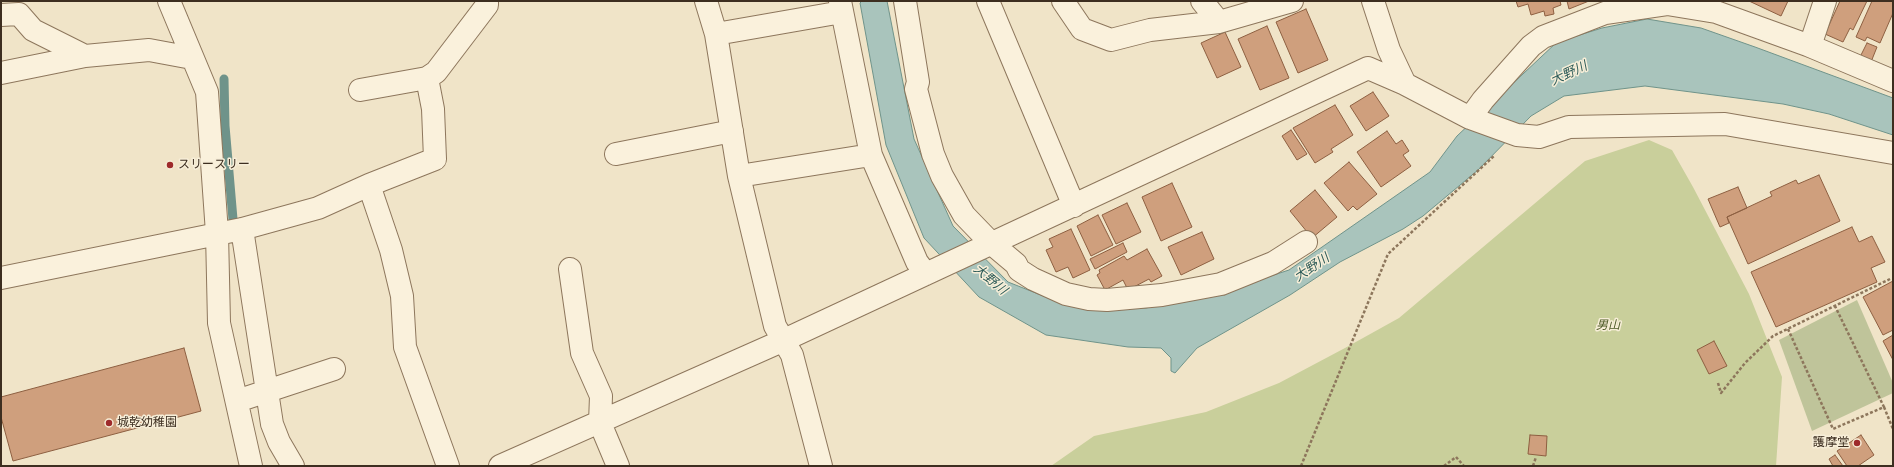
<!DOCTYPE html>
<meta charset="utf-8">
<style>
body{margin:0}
#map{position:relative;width:1894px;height:467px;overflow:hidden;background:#f0e4c8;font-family:"Times New Roman",serif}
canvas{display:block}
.frame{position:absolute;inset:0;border:2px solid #3d2e20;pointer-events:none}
</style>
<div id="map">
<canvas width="1894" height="467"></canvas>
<div class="frame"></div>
</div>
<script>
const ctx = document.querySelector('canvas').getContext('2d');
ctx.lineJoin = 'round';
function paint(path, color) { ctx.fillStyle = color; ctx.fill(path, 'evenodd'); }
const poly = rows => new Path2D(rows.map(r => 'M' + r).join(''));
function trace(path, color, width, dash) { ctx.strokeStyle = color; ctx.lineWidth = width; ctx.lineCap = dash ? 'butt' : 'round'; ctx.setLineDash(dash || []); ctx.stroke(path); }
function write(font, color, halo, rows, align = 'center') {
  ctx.font = font + ' "Times New Roman","Noto Sans JP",serif'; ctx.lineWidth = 3; ctx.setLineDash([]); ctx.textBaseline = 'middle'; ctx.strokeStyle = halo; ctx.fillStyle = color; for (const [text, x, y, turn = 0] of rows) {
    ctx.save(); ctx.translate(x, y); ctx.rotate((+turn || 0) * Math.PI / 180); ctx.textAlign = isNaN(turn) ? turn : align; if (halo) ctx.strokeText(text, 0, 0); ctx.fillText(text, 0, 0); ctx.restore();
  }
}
paint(poly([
 [1649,140,1672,150,1693,187,1749,294,1782,377,1776,466,1051,466,1094,436,1206,412,1279,383,1345,348,1399,318,1585,161]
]), '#c9cf9b');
paint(poly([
 [1857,300,1893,383,1893,393,1812,431,1779,340]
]), '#bfc49a');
const water = poly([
 [862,1,887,1,914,139,953,226,1008,282,1046,297,1095,307,1146,308,1240,286,1289,270,1430,172,1457,136,1557,42,1602,28,1647,19,1701,28,1755,47,1893,98,1893,135,1829,114,1783,104,1645,86,1564,96,1531,116,1478,170,1423,216,1403,229,1340,262,1290,295,1197,348,1175,373,1171,371,1171,358,1161,348,1128,347,1046,335,979,297,924,238,886,145,860,3,862,1]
]);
paint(water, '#a9c4bc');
trace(water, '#6f938a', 1);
trace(poly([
 [224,79,225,126,234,231]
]), '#6f938a', 9);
const building = poly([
 [1516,1,1560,1,1561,5,1553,8,1554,14,1545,16,1544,11,1531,15,1528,4,1518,7,1516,1],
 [1567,1,1589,1,1569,9,1567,1],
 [1749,1,1788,1,1781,16,1749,1],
 [1840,1,1867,1,1853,30,1850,28,1843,42,1825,34,1840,1],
 [1872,1,1893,1,1893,13,1880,43,1867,37,1865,41,1856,37,1872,1],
 [1306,9,1328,60,1298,73,1276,22,1306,9],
 [1267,26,1289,78,1260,90,1238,39,1267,26],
 [1225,32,1241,67,1217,78,1201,43,1225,32],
 [1867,43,1877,47,1871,62,1860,57,1867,43],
 [1373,92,1389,116,1366,131,1350,106,1373,92],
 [1335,105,1353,135,1331,149,1333,152,1315,163,1293,128,1335,105],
 [1291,130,1307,154,1297,160,1282,136,1291,130],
 [1387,131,1396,144,1402,140,1409,151,1403,155,1411,166,1381,187,1357,152,1387,131],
 [1349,162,1377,194,1357,210,1353,206,1348,211,1324,183,1349,162],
 [1819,175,1840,221,1748,264,1727,217,1772,196,1770,192,1796,180,1798,184,1819,175],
 [1172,183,1192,227,1161,241,1142,197,1172,183],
 [1738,187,1747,208,1727,217,1729,223,1720,227,1708,199,1738,187],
 [1315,190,1337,217,1312,238,1290,211,1315,190],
 [1127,203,1141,232,1116,244,1102,215,1127,203],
 [1098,215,1113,245,1091,256,1077,226,1098,215],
 [1852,227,1859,242,1872,236,1885,262,1871,268,1877,282,1776,327,1751,272,1852,227],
 [1071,229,1090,270,1073,278,1068,267,1056,272,1046,250,1053,247,1049,239,1071,229],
 [1202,232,1214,259,1181,275,1168,247,1202,232],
 [1123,243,1127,252,1095,269,1090,259,1123,243],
 [1147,249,1162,276,1151,282,1149,279,1128,290,1123,280,1105,290,1097,275,1100,273,1099,270,1124,256,1127,260,1147,249],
 [1893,281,1893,330,1883,335,1863,297,1893,281],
 [1893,335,1893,360,1883,341,1893,335],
 [1714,341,1727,366,1709,374,1697,350,1714,341],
 [184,348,201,411,13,461,1,417,1,397,184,348],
 [1530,435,1547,436,1546,456,1528,454,1530,435],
 [1861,435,1874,455,1858,466,1847,466,1837,451,1861,435],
 [1835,455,1843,466,1833,466,1829,459,1835,455]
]);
paint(building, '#cf9f7d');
trace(building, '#8d5f41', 1);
const minor = poly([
 [169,1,207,92,217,233,219,323,251,466],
 [706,1,716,34,739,176,775,326,792,355,821,466],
 [840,1,871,155,917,262,926,274],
 [905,1,918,82,916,89,933,154,942,176,964,215,991,243,1016,264,1019,270,1033,279,1066,294,1089,299,1107,300,1162,295,1221,284,1273,263,1306,242],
 [988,1,1074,206],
 [1063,1,1082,29,1111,40,1150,30,1219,22,1292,1],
 [1202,1,1219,22],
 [1373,1,1389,50,1405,84],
 [1,15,19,14,33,30,85,56,149,50,192,58],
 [716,34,842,12],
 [1810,46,1825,1],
 [1,73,85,56],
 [360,90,427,78,436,72,487,5,487,1],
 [1470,118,1483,100,1531,46,1543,37,1605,13,1667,4,1716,12,1810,46,1893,81],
 [616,154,732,131],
 [739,176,871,155],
 [369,185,391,250,402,296,405,347,448,466],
 [242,229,272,424,279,442,293,466],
 [570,269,582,353,601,396,600,423,618,466],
 [1,278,242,229,318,208,369,185,435,159,433,109,427,78],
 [237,401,334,369],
 [500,466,782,341,1368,68,1405,84,1470,118,1517,135,1539,137,1569,127,1725,124,1893,153]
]);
trace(minor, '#8d765c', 24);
trace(poly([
 [1788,329,1833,429,1884,407,1835,306],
 [1718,383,1721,393,1745,363,1773,336,1890,279],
 [1884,407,1893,429],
 [1301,466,1388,254,1494,156],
 [1444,466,1456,457,1464,466],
 [1533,466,1536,457]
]), '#8d765c', 2.5, [3, 2]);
trace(minor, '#faf1dc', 22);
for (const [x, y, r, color] of [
 [170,165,4,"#9e2a2b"],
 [109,423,4,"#9e2a2b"],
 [1857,443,4,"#9e2a2b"]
]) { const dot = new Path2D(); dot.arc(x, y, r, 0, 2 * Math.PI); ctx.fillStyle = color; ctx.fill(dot); trace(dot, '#f7eed8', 1.5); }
write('12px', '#3d2e20', '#f7eed8', [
 ["スリースリー",178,165],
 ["城乾幼稚園",117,423],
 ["護摩堂",1849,443,"right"]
], 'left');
write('italic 12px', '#4d5a26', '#f7eed8', [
 ["男山",1608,326]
]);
write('italic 13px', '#2f5d5a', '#f7eed8', [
 ["大野川",1569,74,-25],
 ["大野川",1312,268,-34],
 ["大野川",990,280,40]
]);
</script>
